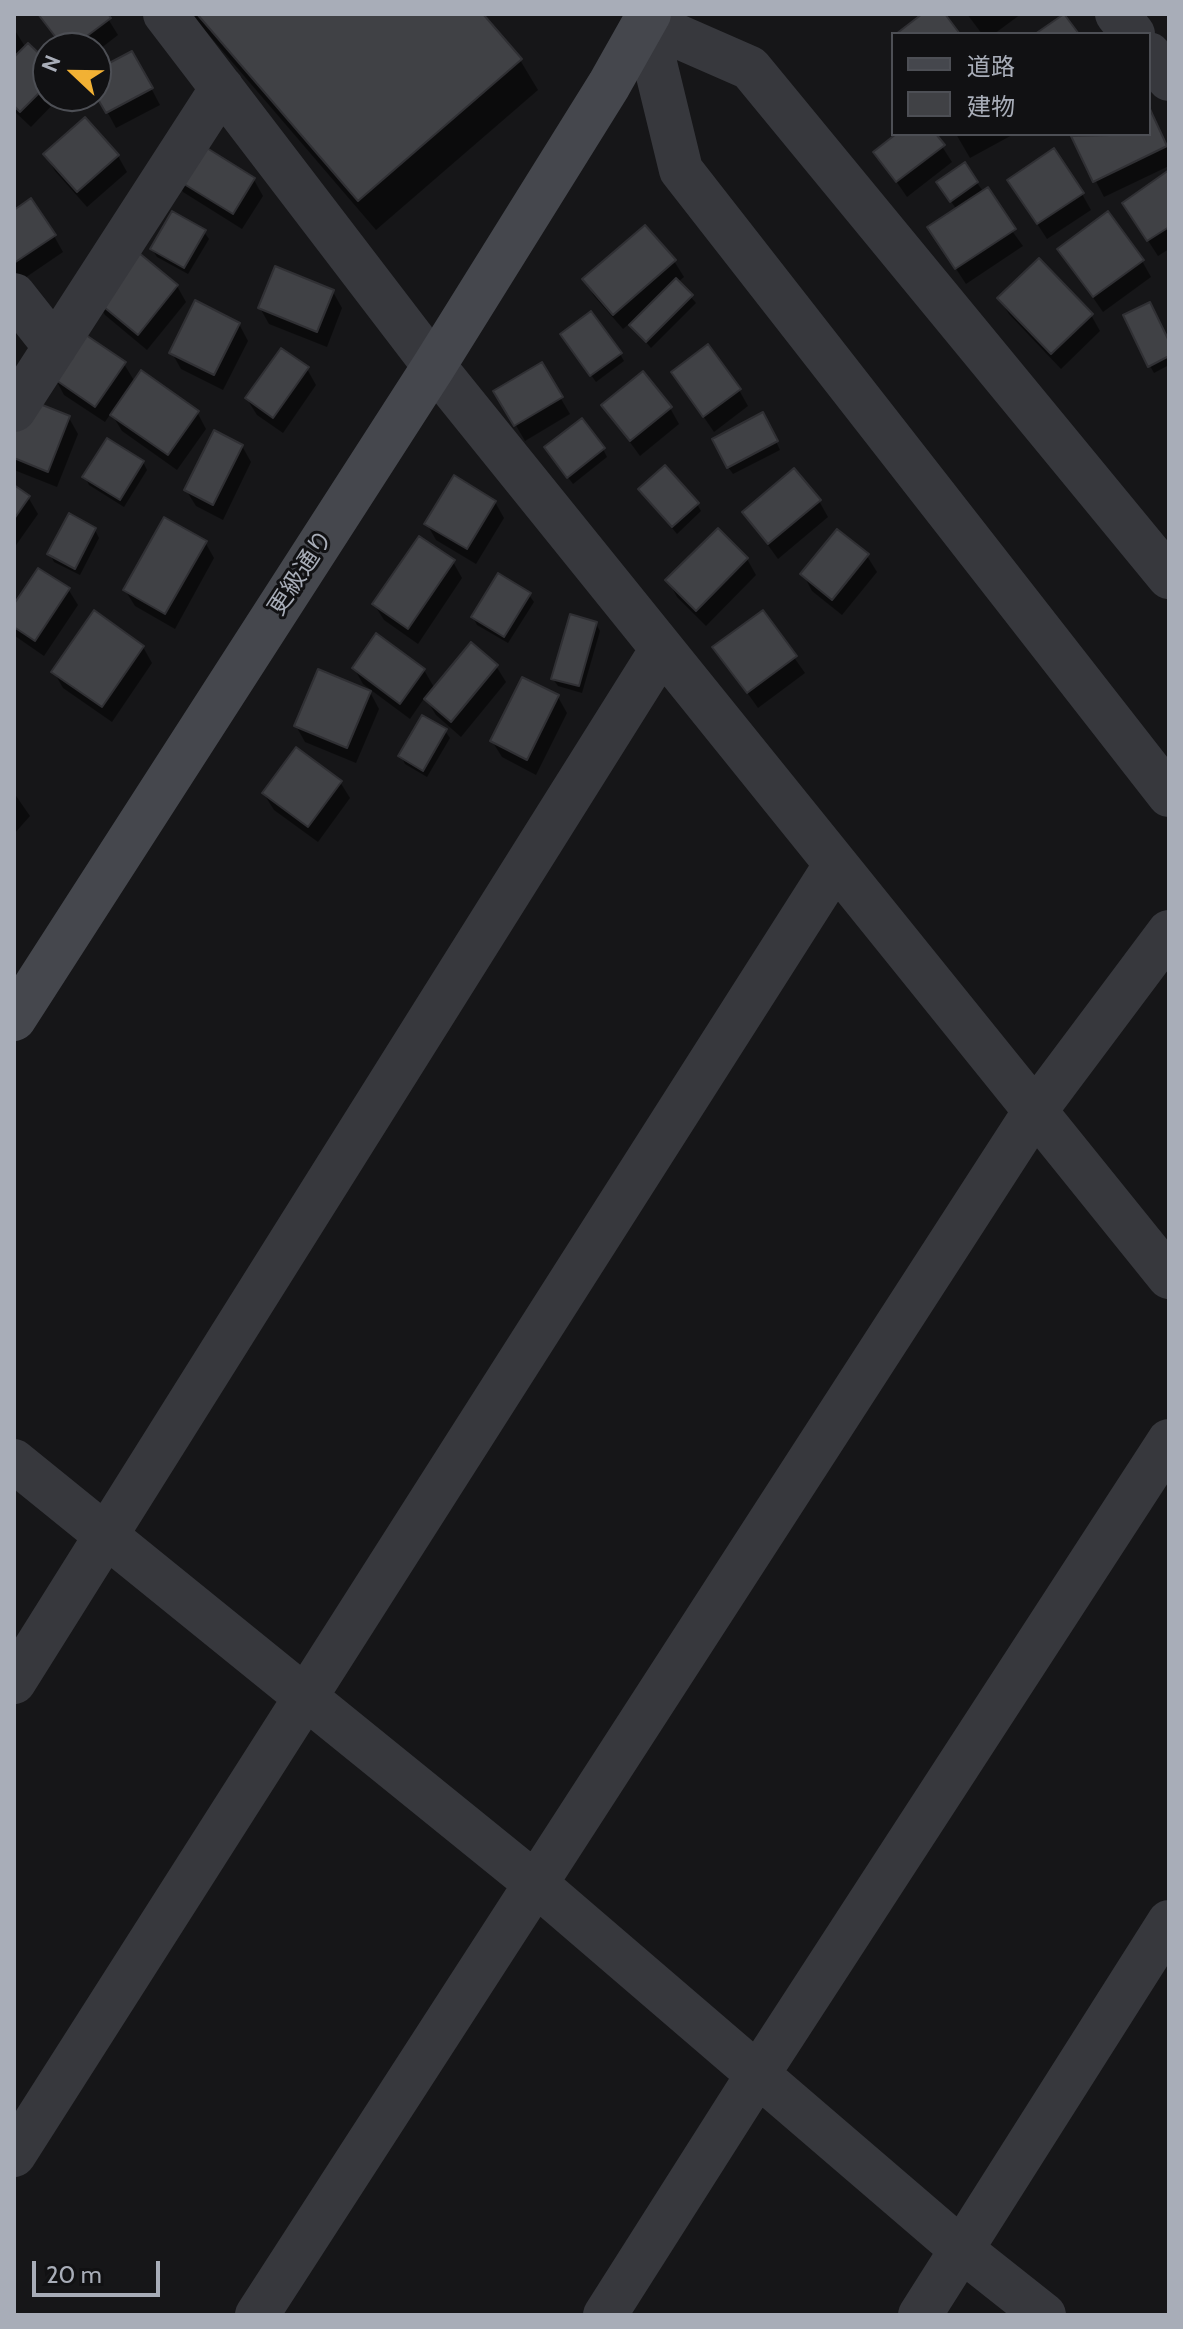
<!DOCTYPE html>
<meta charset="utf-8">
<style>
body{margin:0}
#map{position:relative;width:1183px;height:2329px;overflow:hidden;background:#161618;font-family:Cabin,"Noto Sans JP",sans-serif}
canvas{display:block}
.frame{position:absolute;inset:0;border:16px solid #a8adb8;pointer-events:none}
.legend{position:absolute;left:891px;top:32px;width:260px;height:104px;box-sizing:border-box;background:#111113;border:2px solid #4d4f55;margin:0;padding:10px 14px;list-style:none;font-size:24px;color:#a8adb8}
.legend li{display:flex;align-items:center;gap:16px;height:40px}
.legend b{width:40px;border:2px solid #4d4f55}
.north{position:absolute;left:32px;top:32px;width:80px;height:80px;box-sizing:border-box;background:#111113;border:2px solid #4d4f55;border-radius:50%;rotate:292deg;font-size:22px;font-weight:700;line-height:32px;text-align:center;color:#a8adb8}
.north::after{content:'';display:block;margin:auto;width:28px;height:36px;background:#f2b134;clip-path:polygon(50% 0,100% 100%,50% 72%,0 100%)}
.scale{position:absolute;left:32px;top:2261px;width:128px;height:36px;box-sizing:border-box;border:4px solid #a8adb8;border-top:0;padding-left:10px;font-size:24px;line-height:28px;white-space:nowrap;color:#a8adb8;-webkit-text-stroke:6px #111113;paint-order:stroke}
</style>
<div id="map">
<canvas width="1183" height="2329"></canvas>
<div class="frame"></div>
<ul class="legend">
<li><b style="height:10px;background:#45474d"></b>道路</li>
<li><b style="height:22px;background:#404145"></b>建物</li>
</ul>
<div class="north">N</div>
<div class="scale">20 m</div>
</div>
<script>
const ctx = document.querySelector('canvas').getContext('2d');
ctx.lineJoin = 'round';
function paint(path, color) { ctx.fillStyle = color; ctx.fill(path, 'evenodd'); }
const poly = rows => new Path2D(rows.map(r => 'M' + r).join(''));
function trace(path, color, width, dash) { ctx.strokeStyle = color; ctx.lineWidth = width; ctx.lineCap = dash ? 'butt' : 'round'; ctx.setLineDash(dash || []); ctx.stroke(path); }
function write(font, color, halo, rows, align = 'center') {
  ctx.font = font + ' Cabin,"Noto Sans JP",sans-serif'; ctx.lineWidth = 6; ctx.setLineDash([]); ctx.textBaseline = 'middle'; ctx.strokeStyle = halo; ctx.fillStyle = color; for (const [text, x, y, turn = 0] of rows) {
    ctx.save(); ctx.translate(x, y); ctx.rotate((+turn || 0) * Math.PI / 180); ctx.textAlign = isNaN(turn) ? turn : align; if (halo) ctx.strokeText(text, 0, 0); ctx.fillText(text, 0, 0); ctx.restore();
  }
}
paint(poly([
 [41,14,105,14,118,35,96,52,96,48,63,48],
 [191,14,480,14,520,60,538,90,376,230],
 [967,14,1021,14,994,34,982,34],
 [14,29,26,48,48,65,48,96,61,96,31,127,14,111],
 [141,69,160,105,116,128,96,91,96,73],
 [1149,110,1169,150,1169,166,1104,197,1073,137,1079,134,1149,134],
 [85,120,118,156,127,172,87,207,55,171,46,155],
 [899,134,934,134,952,162,907,197,876,152],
 [956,134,1014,134,970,158],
 [964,165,1023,246,966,284,939,243,957,210,943,190],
 [1169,173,1169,249,1158,256,1134,219],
 [174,176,254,180,263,196,242,229,183,192],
 [1082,194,1091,210,1047,239,1019,196],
 [14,212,54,236,63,252,19,282,14,274],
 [204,232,209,239,188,274,157,257,152,249],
 [1060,250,1142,261,1151,277,1103,312],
 [674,261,684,277,678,282,696,303,651,348,630,323,623,329,594,296,585,280],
 [177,286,186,302,147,350,105,315,95,298],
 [333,292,342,308,327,347,269,324,260,308],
 [999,298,1091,315,1100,331,1061,369,1009,314],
 [239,324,248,341,223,390,181,369,172,353],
 [567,342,620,354,624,361,596,382],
 [1169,344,1169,365,1154,373,1150,366],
 [124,364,135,382,197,412,206,429,177,470,122,431,111,413,105,422,64,395,55,378],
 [541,365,570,414,525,441,496,391],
 [307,369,316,385,283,433,257,415,247,399],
 [673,372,739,390,748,406,714,432],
 [603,405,670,408,679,424,640,456],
 [69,418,78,434,57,487,14,470,14,430],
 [767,422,780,450,733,474,728,467],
 [242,446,251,462,223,520,196,506,186,490],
 [603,449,607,457,573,484,551,455],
 [143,462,147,470,124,507,89,485,85,477],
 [14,487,28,497,38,514,14,548],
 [640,489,697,504,701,511,677,534],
 [819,501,828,517,778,559,744,512],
 [495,502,504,518,476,564,436,540,427,524],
 [95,530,99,538,80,575,54,562,50,554],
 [205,542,214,558,175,629,135,606,125,590],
 [867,556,877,572,842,615,812,591,803,574],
 [747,559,756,575,706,626,677,597,668,580],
 [453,562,462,578,418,644,384,620,374,604],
 [68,589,78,605,44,656,15,636,14,608],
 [529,595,534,602,508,643,477,625,473,617],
 [762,612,805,673,758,708,715,647],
 [596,624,600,631,582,693,558,686,553,679],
 [143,647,152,663,112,722,63,688,54,672],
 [496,666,506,682,461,737,436,715,425,697,410,719,363,684,354,668,424,670,435,689],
 [370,692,379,709,356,763,305,742,296,726],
 [558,697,567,713,536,775,502,757,492,741],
 [445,731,450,738,427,777,405,764,401,756],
 [340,782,350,798,318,842,274,810,264,794],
 [14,793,30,816,14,834]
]), '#0007');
const building = poly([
 [38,14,108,14,111,18,71,48,64,48,38,14],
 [197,14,483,14,522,59,358,201,197,14],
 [922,14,945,14,960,34,896,34,922,14],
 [1064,14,1079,34,1035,34,1064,14],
 [28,43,48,62,48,84,20,112,14,106,14,57,28,43],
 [132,51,153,88,106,113,96,96,96,70,132,51],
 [1149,107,1167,146,1093,182,1071,136,1149,134,1149,107],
 [85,117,119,155,77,192,43,154,85,117],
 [896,134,936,134,945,145,896,182,873,152,896,134],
 [194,140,255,178,233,214,171,176,194,140],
 [1054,148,1084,193,1037,224,1007,180,1054,148],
 [965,162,978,182,950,202,936,182,965,162],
 [1169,170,1169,227,1147,241,1122,203,1169,170],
 [988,187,1016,229,955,269,927,227,988,187],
 [31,198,56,235,14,263,14,210,31,198],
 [172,211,206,230,184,268,150,249,172,211],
 [1108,211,1144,260,1093,297,1057,249,1108,211],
 [645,225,676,260,613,315,582,279,645,225],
 [133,248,178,285,138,335,93,298,133,248],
 [1039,258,1093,314,1051,354,997,298,1039,258],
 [275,266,334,290,317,332,258,308,275,266],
 [676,278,693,295,646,342,629,325,676,278],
 [195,300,240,323,214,375,169,353,195,300],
 [1150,302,1169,341,1169,356,1148,367,1123,315,1150,302],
 [591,311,622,353,590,376,560,334,591,311],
 [83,333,126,362,95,407,53,378,83,333],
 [708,344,741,389,703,417,671,372,708,344],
 [281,348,309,367,273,418,245,398,281,348],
 [542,362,563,397,514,426,493,391,542,362],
 [141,370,199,411,168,455,110,415,141,370],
 [643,371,672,407,630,441,601,405,643,371],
 [25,398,70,416,48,472,14,458,14,425,25,398],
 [763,412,778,441,727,468,712,439,763,412],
 [582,418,605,448,567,478,544,447,582,418],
 [214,430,243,445,213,505,184,490,214,430],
 [107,438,144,461,120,500,82,477,107,438],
 [665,465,699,503,672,527,638,489,665,465],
 [794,468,821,500,768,544,742,512,794,468],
 [454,475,496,501,467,549,424,524,454,475],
 [14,485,30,496,14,519,14,485],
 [69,513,96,528,75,569,47,554,69,513],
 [164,517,207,541,165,614,123,590,164,517],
 [718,528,748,558,696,611,665,580,718,528],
 [837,529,869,554,832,600,800,574,837,529],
 [419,536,455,560,408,629,372,604,419,536],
 [38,568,70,588,35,641,14,627,14,604,38,568],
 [498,573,531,593,504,637,471,617,498,573],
 [94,610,144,646,102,707,51,672,94,610],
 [763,610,797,656,747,693,712,647,763,610],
 [570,614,597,622,579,686,551,679,570,614],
 [376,633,425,669,400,704,352,668,376,633],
 [471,642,498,665,451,722,424,699,471,642],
 [318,669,371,691,347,748,294,726,318,669],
 [522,677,559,695,527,760,490,741,522,677],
 [422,715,447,729,423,771,398,756,422,715],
 [296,747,342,781,308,827,262,793,296,747]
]);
paint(building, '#404145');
trace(building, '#303034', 2);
trace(poly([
 [165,14,434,366,1169,1277],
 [1117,14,1133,34],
 [645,22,681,170,1169,795],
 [645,22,750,68,1169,577],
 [1149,54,1169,79],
 [14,295,55,347],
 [14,410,222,88],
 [14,1461,536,1884,962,2250,1044,2315],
 [14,1682,662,649],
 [14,2155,836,864],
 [257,2315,1035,1111,1169,932],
 [605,2315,758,2074,1169,1441],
 [920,2315,1169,1922]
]), '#37383d', 44);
trace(poly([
 [14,1019,434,366,609,85,649,14]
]), '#45474d', 44);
write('24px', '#a8adb8', '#111113', [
 ["更級通り",301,573,-57]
]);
</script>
